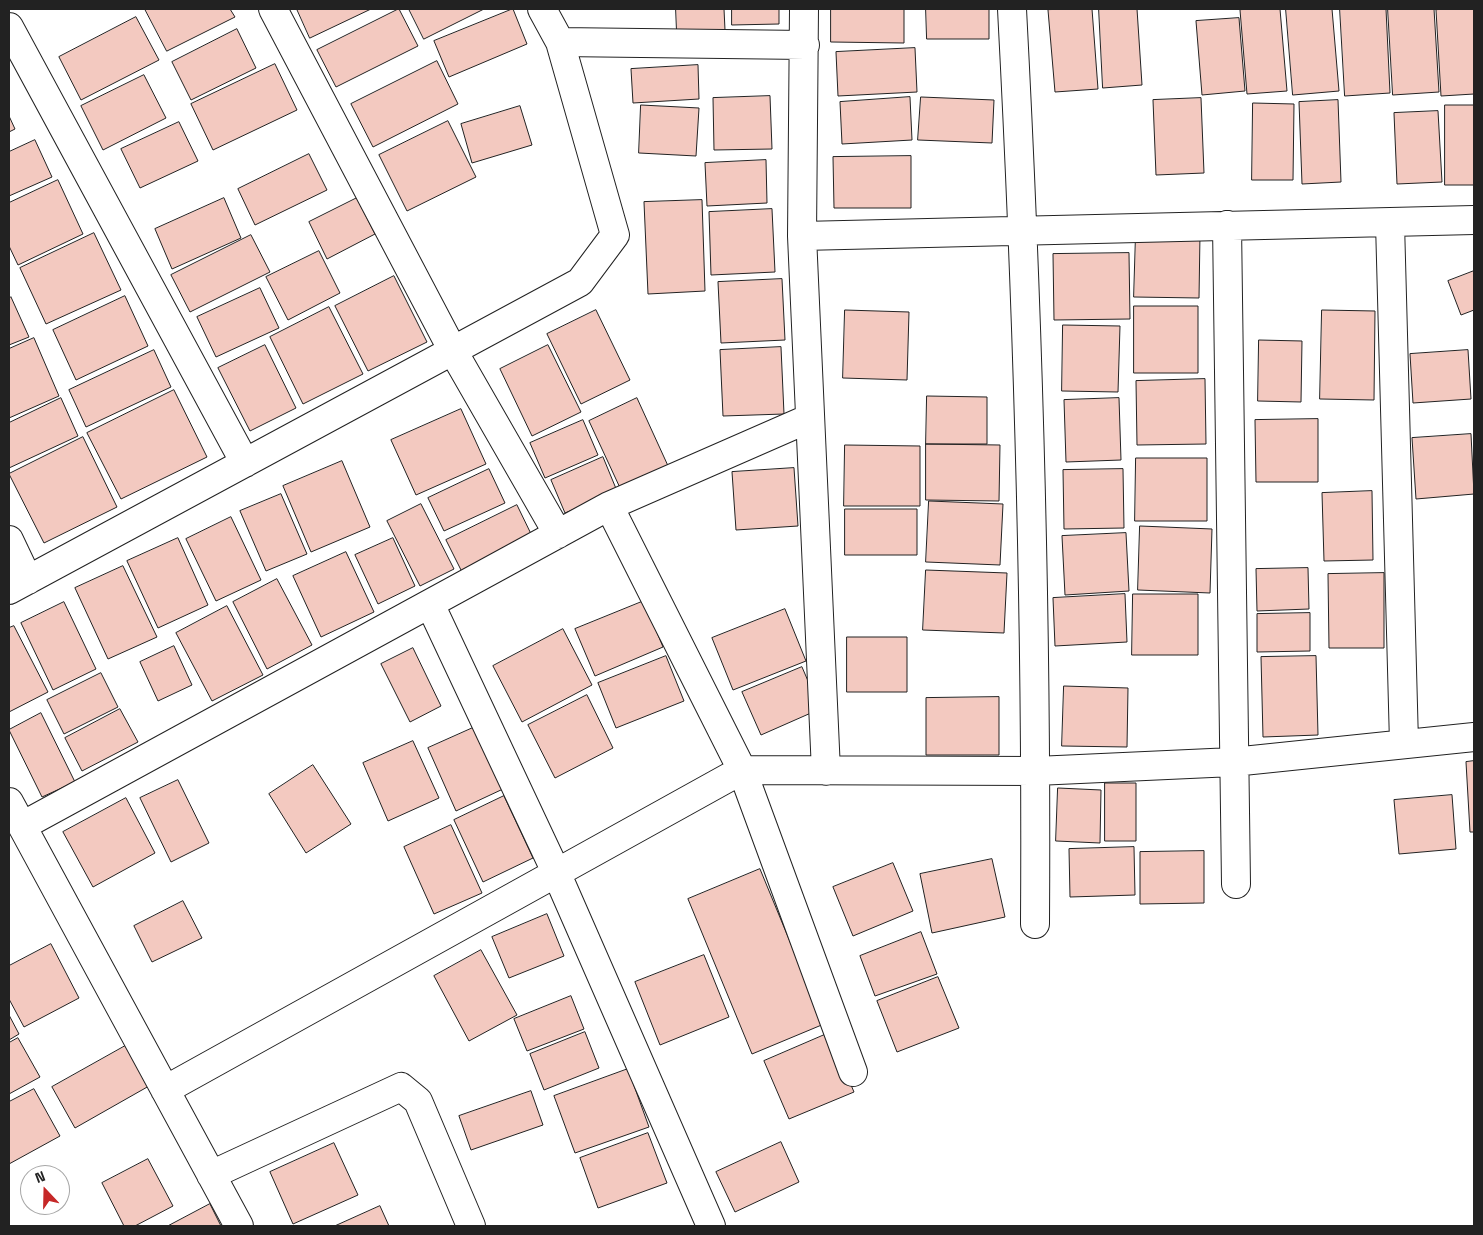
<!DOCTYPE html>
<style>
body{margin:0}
#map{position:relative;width:1483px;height:1235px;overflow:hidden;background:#fff;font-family:"Space Grotesk",sans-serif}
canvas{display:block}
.frame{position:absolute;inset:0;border:10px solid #222;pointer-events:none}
.north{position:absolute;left:20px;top:1165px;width:50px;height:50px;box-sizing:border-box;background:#fff;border:1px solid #a7a7a7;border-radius:50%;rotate:339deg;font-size:14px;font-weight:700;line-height:20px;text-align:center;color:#222}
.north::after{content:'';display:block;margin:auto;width:18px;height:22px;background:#c62828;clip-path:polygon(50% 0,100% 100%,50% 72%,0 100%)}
</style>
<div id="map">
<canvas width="1483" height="1235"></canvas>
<div class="frame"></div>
<div class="north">N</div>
</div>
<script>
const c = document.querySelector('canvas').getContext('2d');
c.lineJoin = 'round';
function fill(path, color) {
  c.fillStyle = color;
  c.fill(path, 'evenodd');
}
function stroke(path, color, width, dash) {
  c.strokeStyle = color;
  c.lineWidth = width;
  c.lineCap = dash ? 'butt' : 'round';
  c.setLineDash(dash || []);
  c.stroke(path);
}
const building = new Path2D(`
 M145 9H230L235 17 167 51Z
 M297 9H371L310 38Z
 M399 9 418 46 336 87 317 50Z
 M409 9H484L424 39Z
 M513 9 527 44 449 77 434 41Z
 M676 9H724L725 30 677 33Z
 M732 9H779V24L732 25Z
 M831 9H904V43L831 42Z
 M926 9H989V39H927Z
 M1092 9 1098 89 1055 92 1048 10Z
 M1099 9H1137L1142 85 1103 88Z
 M1280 9 1287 91 1247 94 1240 10Z
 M1286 9H1332L1339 91 1293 95Z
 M1340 9H1386L1390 93 1345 96Z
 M1388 9H1434L1439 92 1393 95Z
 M1474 9V94L1441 96 1436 10Z
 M136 17 159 60 81 100 59 57Z
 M1239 18 1245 91 1202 95 1196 21Z
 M237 29 256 68 191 100 172 62Z
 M915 48 917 92 838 96 836 52Z
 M437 61 458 104 373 147 351 104Z
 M275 64 297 110 213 150 191 104Z
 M698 65 699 99 633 103 631 69Z
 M144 75 166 118 103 150 81 106Z
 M770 96 772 149 714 150 713 98Z
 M910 97 912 140 842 144 840 102Z
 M921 97 994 100 992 143 918 140Z
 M1201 98 1204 173 1156 175 1153 100Z
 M1338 100 1341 182 1302 184 1299 102Z
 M1253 103 1294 104 1293 180H1252Z
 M641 105 699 108 696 156 639 153Z
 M1445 105H1474V185H1445Z
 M520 106 532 145 472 163 461 124Z
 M1438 111 1442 182 1397 184 1394 113Z
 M9 116 15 129 9 132Z
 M448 121 476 177 407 211 379 155Z
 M179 122 198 161 140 188 121 149Z
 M35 140 52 177 9 196V152Z
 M309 154 327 190 255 225 238 189Z
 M911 156V208H834L833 157Z
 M766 160 767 203 707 206 705 163Z
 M58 180 83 234 18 265 9 246V203Z
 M224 198 241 238 172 269 155 229Z
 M357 198 375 234 327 259 309 222Z
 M702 200 705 291 648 294 644 202Z
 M772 209 775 272 711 275 709 212Z
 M1136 232 1200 234 1199 298 1134 297Z
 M94 233 121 290 46 324 20 268Z
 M251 235 270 272 190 312 171 275Z
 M319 251 340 293 288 320 266 277Z
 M1129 253 1130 319 1054 320 1053 254Z
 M1474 271V310L1461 315 1448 281Z
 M394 276 427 342 368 371 335 306Z
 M782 279 785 340 721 343 718 282Z
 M260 288 279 328 216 357 197 317Z
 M125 296 148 346 76 380 53 330Z
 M11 297 29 337 9 345V299Z
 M1134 306H1198V373H1134Z
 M329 307 363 374 303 404 270 337Z
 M596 310 630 380 581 404 547 334Z
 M845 310 909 312 907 380 843 378Z
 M1322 310 1375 311 1374 400 1320 399Z
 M1063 325 1120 326 1118 392 1062 391Z
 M34 338 59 396 9 418V349Z
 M1259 340 1302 341 1301 402 1258 401Z
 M265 345 296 408 250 431 218 368Z
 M548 345 581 412 532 436 500 369Z
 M781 347 784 414 723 416 720 350Z
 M154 350 171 387 86 427 69 390Z
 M1468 350 1471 399 1413 403 1410 354Z
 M1205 379 1206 444 1137 445 1136 381Z
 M174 390 207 457 121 499 87 433Z
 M927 396 987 397V444H926Z
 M61 398 78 436 9 468V423Z
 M637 398 669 468 621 490 589 421Z
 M1119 398 1121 460 1066 462 1064 400Z
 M461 409 486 464 416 495 391 440Z
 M1318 419V482H1256L1255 420Z
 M583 420 598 455 545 478 530 443Z
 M1471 434 1474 494 1416 499 1412 438Z
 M83 437 117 507 44 543 9 474Z
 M926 444 1000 445 999 501 926 500Z
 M845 445 920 446V506H844Z
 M603 457 617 491 565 513 551 480Z
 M1136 458H1207V521H1135Z
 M342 461 370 527 311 552 283 486Z
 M794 468 798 526 736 530 732 472Z
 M489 469 505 503 444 531 428 498Z
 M1123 469 1124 528 1064 529 1063 470Z
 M1372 491 1373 560 1324 561 1322 493Z
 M281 494 307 554 266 571 240 511Z
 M929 501 1003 504 1000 565 926 562Z
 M421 504 454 569 420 586 387 521Z
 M517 505 533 538 462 572 446 540Z
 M845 509H917V555H845Z
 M231 517 261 580 216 601 186 539Z
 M1140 526 1212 529 1210 593 1138 590Z
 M1126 533 1129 591 1065 595 1062 536Z
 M178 538 208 605 158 628 127 561Z
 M393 538 415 586 378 604 355 555Z
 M346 552 374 612 321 637 293 576Z
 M123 566 157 637 108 659 75 588Z
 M1308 568 1309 609 1257 611 1256 569Z
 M926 570 1007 573 1004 633 923 630Z
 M1384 573V648H1329L1328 574Z
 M277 579 312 645 267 669 233 602Z
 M1125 594 1127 642 1055 646 1053 598Z
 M1133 594H1198V655H1132Z
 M644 601 663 647 595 676 575 629Z
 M64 602 96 669 53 690 21 623Z
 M227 606 263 675 212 701 176 633Z
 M785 609 806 661 733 690 712 638Z
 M1310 613V651L1257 652V614Z
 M14 626 48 692 9 712V628Z
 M563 629 592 685 522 722 493 666Z
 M847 637H907V692H847Z
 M174 646 192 685 158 701 140 662Z
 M413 648 441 706 410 722 381 664Z
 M666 656 684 701 616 728 598 683Z
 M1316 656 1318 735 1263 737 1261 657Z
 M802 667 820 709 761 735 742 692Z
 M101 673 118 707 64 734 47 700Z
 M1064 686 1128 688 1127 747 1062 746Z
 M587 695 613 748 555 778 528 725Z
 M999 697V755H926V698Z
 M120 709 138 742 82 771 65 738Z
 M41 713 75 782 42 797 9 730Z
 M475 727 503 789 456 811 428 748Z
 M413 741 439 798 388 821 363 763Z
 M1474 761V832H1470L1466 762Z
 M313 765 351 824 306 853 269 794Z
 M178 780 209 843 171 862 140 798Z
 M1105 783H1136V841H1105Z
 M1058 788 1101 790 1100 843 1056 841Z
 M1452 795 1456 849 1399 854 1394 800Z
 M504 796 533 858 483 882 454 820Z
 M126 798 155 853 93 887 63 832Z
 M451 825 482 893 434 914 404 847Z
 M1134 847 1135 895 1070 897 1069 849Z
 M1204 851V903L1140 904V852Z
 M992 859 1005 917 932 933 920 874Z
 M893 863 913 911 853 936 833 887Z
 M760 869 824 1024 752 1054 688 899Z
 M183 901 202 938 152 962 134 926Z
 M547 914 564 956 509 978 492 937Z
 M921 932 937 974 875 996 860 956Z
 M51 944 79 998 24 1027 9 999V966Z
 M481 950 517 1015 469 1041 434 976Z
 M704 955 729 1017 660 1045 635 982Z
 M938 977 959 1028 897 1052 877 1001Z
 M571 996 584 1029 527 1051 514 1019Z
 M9 1015 19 1034 9 1040Z
 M585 1032 599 1068 544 1090 530 1054Z
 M829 1033 854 1092 789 1119 764 1061Z
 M18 1038 40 1077 9 1094V1043Z
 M127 1045 149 1086 75 1128 52 1087Z
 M628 1069 649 1127 575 1153 554 1096Z
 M34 1089 60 1136 9 1164V1102Z
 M531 1091 543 1125 471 1150 459 1116Z
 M648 1133 667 1183 598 1208 580 1158Z
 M781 1142 799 1182 735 1212 716 1172Z
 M334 1143 358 1195 293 1224 270 1172Z
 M148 1159 173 1206 135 1226H124L102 1183Z
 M210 1204 221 1226H168Z
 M380 1206 389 1226H335Z`);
const minor = new Path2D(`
 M273 9 453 351 558 534
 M804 9 802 236 826 771
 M1012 9C1028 313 1037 619 1035 924
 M9 27 245 463
 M560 42 805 45
 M1390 223 1404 743
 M1227 225 1236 884
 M802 236 1474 220
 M609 506 742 770 853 1072
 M9 540 28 580
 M9 590 580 282 615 235 560 42 542 9
 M430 604 556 872 711 1226
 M9 802 239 1226
 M22 826 609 506 810 418
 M165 1090 742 770 1036 771 1233 762 1474 737
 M211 1175 401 1087 418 1101 471 1226`);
fill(building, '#f3c9c0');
stroke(building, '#222', 1);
stroke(minor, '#222', 30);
stroke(minor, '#fff', 28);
</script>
